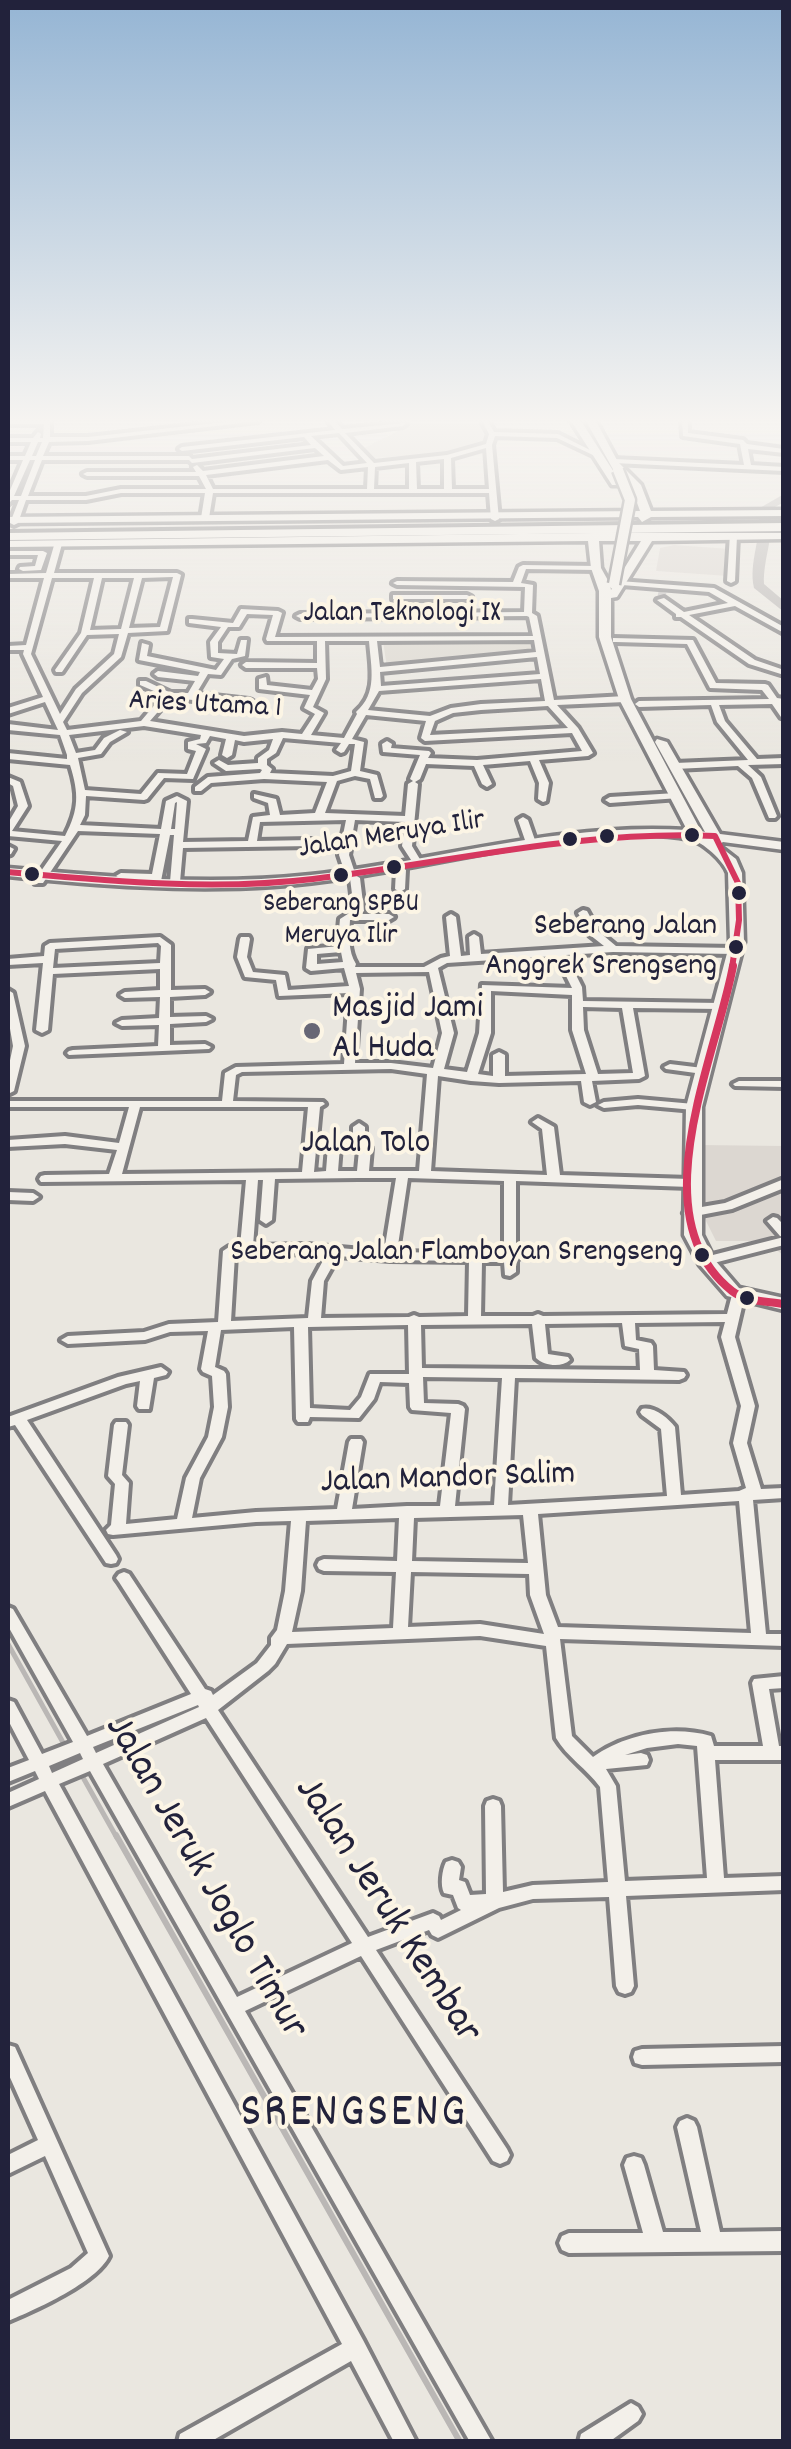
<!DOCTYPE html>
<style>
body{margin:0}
#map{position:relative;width:791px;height:2449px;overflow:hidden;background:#eae7e0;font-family:Dekko,sans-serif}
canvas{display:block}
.frame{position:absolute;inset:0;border:10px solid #22223b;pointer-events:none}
</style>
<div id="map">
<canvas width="791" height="2449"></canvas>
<div class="frame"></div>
</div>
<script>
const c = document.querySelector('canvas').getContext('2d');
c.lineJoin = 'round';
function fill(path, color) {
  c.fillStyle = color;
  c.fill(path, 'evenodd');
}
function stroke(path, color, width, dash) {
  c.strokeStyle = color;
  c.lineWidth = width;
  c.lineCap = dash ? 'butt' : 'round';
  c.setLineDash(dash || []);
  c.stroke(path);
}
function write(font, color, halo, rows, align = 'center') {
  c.font = font + ' Dekko,sans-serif';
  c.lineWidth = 8;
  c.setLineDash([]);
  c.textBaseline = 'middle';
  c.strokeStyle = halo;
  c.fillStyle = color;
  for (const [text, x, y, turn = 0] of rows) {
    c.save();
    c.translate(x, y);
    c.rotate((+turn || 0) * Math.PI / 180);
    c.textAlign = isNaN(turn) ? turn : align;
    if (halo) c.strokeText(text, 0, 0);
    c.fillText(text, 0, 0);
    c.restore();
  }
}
const built = new Path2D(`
 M674 545 731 549 728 576 656 571 660 548Z
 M700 1145 783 1146V1255L765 1241H716L702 1213Z`);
const green = new Path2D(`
 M414 423H483L491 434 486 444 455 453 373 458 364 448Z
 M542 639 545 654 387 668 383 641Z`);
const streamFar1 = new Path2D(`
 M8 1644 65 1746
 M80 1772 117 1838`);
const stream = new Path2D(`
 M116 1835 460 2442`);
const river = new Path2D(`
 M784 494V502L770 510C775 536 763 558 764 584L784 601V612L754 588C748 562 763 536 758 509Z`);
const minorTunnel = new Path2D(`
 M661 600 663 589`);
const minor = new Path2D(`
 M8 421H50V437H88L234 421H258L88 441 49 442 43 456H189L192 459 311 445 304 437 182 451 179 449 182 447 335 430 328 421H335L342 429 405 423 406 424 403 426 345 433 374 463 447 455 486 444 489 434 482 421H488L494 432 558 434 600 455 595 456 557 438 495 436 492 445 499 519 495 521 491 519 489 493H213L209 518 205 520 201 518 205 493H121L86 500H26L18 523 14 525 10 523 19 500H12L8 504V495L23 460H8V456H25L31 442H8V438H33L38 432 41 434 40 438H43L44 424H8ZM339 433 367 463 343 466 311 436ZM38 442H42L36 456H32ZM315 448 324 456 203 471 197 465 193 467 196 472H87L83 474 87 476H199L206 489H121L86 496H28L42 460H189L192 463ZM486 448 489 489H452L451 458ZM444 459V489H417L416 462ZM30 460H35L21 496H14ZM328 460 341 470 368 467 367 489H213L206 475ZM409 463V489H374L375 467Z
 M682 421H688V433L743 440 747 444 784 449V453L748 449 751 465 784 467V471L614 463 611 461 614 459 744 465 740 444 683 436Z
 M730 534 737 536 735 581 731 583 727 581Z
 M55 542 62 544 54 573H177L181 575 167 631 128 633 121 657 82 693 63 722 67 730 141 721 163 695 140 685V681H146L171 693H188L195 681 158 677 154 674 158 671 198 676 200 672 139 660 142 643 149 645 147 656 216 670 224 659 211 657 210 642 221 627 189 623V619H192L233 623 241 609 278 611 282 613 275 637 533 636 529 617 527 616 300 618 296 616 300 614 524 612 525 587 397 585 393 583 397 581 513 582 519 567 523 565 596 566 600 568 596 570 526 569 521 583 533 585 532 613 537 616 554 700 625 696 629 699 625 702 557 705 578 728 593 753 588 756 539 760 549 783 546 801 543 802 538 799 539 783 530 761 483 765 492 784 487 787 482 784 474 766 426 764 420 779 415 782 418 784 412 846 421 861 419 863H413L402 846 405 822 355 820 349 855 355 873 350 876 345 873 339 855 346 820 260 822 257 841 311 840 316 843 311 846 183 848 180 882 175 885 170 882 174 835H170L161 881 156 884 152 883 151 880 121 879 116 876 121 873 152 874 160 834 78 831 43 883H35L34 881 62 841 8 836V823L18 806 13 786 8 783V777L20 782 28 806 12 831 65 836C79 809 79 794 70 765L8 759V753L67 759V755L60 735 8 730V724L58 730 45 702 8 714V708L43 697 23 654 24 650H8V646L26 645 44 578H8V574L46 573ZM173 577 160 627 129 628 142 578ZM52 578H94L81 633 55 670 56 672H62L87 635 119 634 114 654 76 689 60 714 31 654ZM102 578H134L121 629 90 630ZM247 614 273 615 266 639 267 641H317V663L246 662 242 665 246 668H317L318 679 312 690 267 685 266 677 259 679V689L310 695 304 708 315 714 302 734 282 732 244 736 150 721 170 698 252 705V701L249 700 196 694 208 674 221 675 232 659 245 656 247 640H241L237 654 218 653V642L228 627H239ZM534 640 536 652 380 667 377 641ZM325 641H369C371 668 378 693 356 712L357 714 344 738 311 735 324 713 313 707 326 679ZM537 657 540 674 381 686 380 672ZM541 679 545 701 481 704 451 708 430 716 368 710 379 691ZM548 706 568 728 430 735 435 721 453 713 481 710ZM366 715 426 721 421 738 425 741 572 733 582 751 477 760 428 758 431 753 429 751 391 748 392 744 387 741 382 744 383 752 420 755 410 779 413 781 408 784 405 816 325 813 337 781 355 776 370 779 375 798H381L383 796 377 775 360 771 364 742 352 739ZM144 726 201 735 200 739 188 742V749L196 751 187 774 158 773 141 794 85 790 78 758 101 754 110 742 127 732 120 730 104 738 95 750 76 753 69 735ZM210 736 226 739 222 755 227 758 232 755 235 740 244 742 273 739 269 750 258 758V763L228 765 219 760 214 763 226 771 260 769 262 770 260 773 208 777 195 787V791H201L211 783 264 779 327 782 315 813 280 815 276 799 254 794V798L268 803 270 815 253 817 248 841 183 842 187 801 177 796 166 801 161 829 80 825 85 815 86 796 144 800 147 799 164 778 193 779 206 749 196 744 206 743ZM283 738 341 743 336 750 341 753 344 752 349 744H355L351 771 333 776 270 773 272 769 267 765V759L276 753ZM177 802 175 829H171L175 803Z
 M8 551H43L47 553 41 570 23 571 19 569 20 567 35 566 38 555H8Z
 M619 581 714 588 784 627V633L735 606 689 615 755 660 784 670V675L749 664 681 617H676V614L657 600 664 598 684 612 728 603 709 592 622 585 618 583Z
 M393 595H467L471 597 467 599H393Z
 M613 638 693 640 716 683 765 684 768 685 777 698 784 699V703L781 704 784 708V718L781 717 772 704 719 705 725 721 757 759 784 758V764L748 765 761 777 777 816 775 818H769L752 778 738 766 675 769 670 766 675 763 748 760 717 722 711 705 639 707 635 704 639 701 769 699 762 690 710 688 687 644 616 642H613Z
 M676 793 681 796 679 798 610 803 605 800 610 797Z
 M523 817 528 820 536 843 534 845H528L526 843 518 820Z
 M8 846 14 849 11 854 8 855Z
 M401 867 406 870 405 889 400 892 395 889 396 870Z
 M355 875 360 878 364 911 361 914H389L394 917 389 920H350C349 936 348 951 356 964L355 967H424L441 958 450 956 446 917 451 914 456 917 461 956 470 955 469 937 474 934 479 937 481 954 604 946 590 935 578 913 583 910 587 911 598 931 616 946 735 948 740 951 735 954 613 952 566 955 582 987 583 1001 720 1003 725 1006 720 1009 633 1008 645 1076 639 1079 592 1081 596 1102 590 1105 584 1102 581 1081 499 1083 471 1081 438 1076 431 1171 547 1175 542 1129 532 1122 538 1118 554 1127 560 1175 690 1179 696 1183 690 1187 516 1181V1255L518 1258 516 1261V1272L510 1276 505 1275 504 1262H482L481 1316H533L538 1314 543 1316 727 1314 733 1291 738 1290 745 1294 735 1337 755 1406 747 1443 761 1489 784 1488V1498L753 1500 766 1634H784V1646L560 1639 572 1736 593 1757C626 1734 672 1725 711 1736L714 1746H763L752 1683 754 1679 784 1676V1688L769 1689 779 1746H784V1760H715L724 1878 784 1876V1890L626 1896 634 1986 631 1992 625 1994 619 1992 616 1986 609 1897 533 1899 499 1908 438 1938 432 1935 429 1930 376 1950 507 2149 510 2155 507 2161 500 2164 493 2161 361 1956 245 2011 492 2442H470L90 1771 59 1784 363 2340 416 2442H394L351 2361 210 2442H178L180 2434 342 2344 45 1791 8 1807V1793L39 1779 35 1771 8 1782V1768L29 1760 8 1720V1700L14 1702 42 1754 73 1742 8 1626V1607L13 1609 87 1736 191 1694 119 1582 116 1578 119 1574 124 1572 129 1574 205 1689 211 1691 213 1695 257 1663 271 1645V1638L277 1630 285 1591 291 1521 256 1522 113 1535 108 1534 106 1530 111 1525 115 1484 108 1476 114 1425 116 1422H126L128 1425 122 1475 129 1483 126 1524 177 1519 186 1478 208 1437 214 1407 212 1376 203 1372 201 1369 208 1331 170 1332 145 1340 68 1344 61 1340 68 1336 144 1332 169 1324 218 1322 223 1251 229 1247H240L246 1180 41 1182 39 1179 41 1176 45 1175 109 1174 117 1150 65 1144 8 1147V1140L65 1136 119 1143 129 1107H8V1101H222L225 1073 236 1067 344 1064 349 993 279 996 276 980 245 977 237 957 240 939 241 937H249L250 939 247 957 253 972 285 975 288 990 349 986 344 968 311 971 306 968 308 949 339 946 338 940 340 919 354 910 350 878ZM341 952 343 962 317 964V954ZM556 956 572 988 482 985 479 1033 467 1072 444 1069 454 1033 438 968 447 963ZM429 972 442 1033 433 1068 391 1063H355L360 989 356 973ZM491 991 572 995V1030L586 1074 505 1076V1055L499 1052 493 1055V1076L478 1074 491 1033ZM583 1007 622 1008 633 1073 598 1074 584 1030ZM391 1069 427 1074 419 1171H369L371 1148 365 1144V1127L359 1123 353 1127V1146L359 1150 357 1171H338L340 1146 334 1142 328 1146 326 1171 314 1172 320 1107 325 1104 323 1102 233 1101 236 1075 242 1072ZM140 1107H308L302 1172 122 1174ZM358 1178H396L384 1252 307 1245 253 1246 258 1180H263L260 1220 266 1224 272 1220 275 1179ZM408 1178 504 1181V1254L397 1252ZM307 1253 326 1255 312 1281 308 1318 231 1321 235 1255ZM338 1256 390 1260 469 1261 468 1316 419 1317 414 1315 409 1317 321 1318 324 1281ZM725 1322 721 1337 741 1406 733 1443 746 1488 739 1491 681 1495 675 1427C668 1418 654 1406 642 1409L640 1412 642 1415 661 1429 667 1496 508 1505 515 1378 679 1380 684 1378 686 1375 684 1372 654 1370 653 1346 651 1343 636 1340 635 1323ZM622 1323 625 1346 639 1349 640 1370 422 1368 421 1325 532 1324 536 1358C544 1366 562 1368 570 1360L568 1357 548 1354 545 1324ZM408 1325 409 1374H370L361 1397 350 1410 310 1408 308 1327ZM294 1327 296 1419 298 1422H308L310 1417 359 1418 374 1399 380 1382 409 1383 410 1407 412 1410 451 1413 440 1506H407L352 1509 363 1442 361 1439H351L349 1442 337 1509 256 1512 192 1518 200 1478 222 1437 228 1407 226 1374 224 1371 215 1367 221 1330ZM423 1377 502 1378 494 1505 455 1506 465 1409 463 1406 458 1404 424 1403ZM739 1501 751 1633 558 1627 546 1595 538 1514ZM523 1515 528 1563 412 1561 414 1518ZM399 1518 397 1561 324 1559 319 1561 317 1565 319 1569 324 1571 396 1572 393 1628 292 1632 301 1591 306 1521ZM411 1572 529 1574 530 1595 544 1634 480 1624 408 1627ZM480 1636 546 1646 556 1738C567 1757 587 1769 600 1787L608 1882 533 1885 503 1892 501 1806 499 1801 493 1799 487 1801 485 1806 486 1894 470 1895 465 1882 459 1880 461 1867 458 1862 452 1860 446 1862C442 1870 440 1885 444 1893L453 1895 458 1908 461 1910 441 1920 439 1916 433 1913 368 1937 218 1710 268 1671 275 1664 287 1644ZM198 1705 199 1707 96 1753 93 1747ZM206 1718 352 1943 237 1997 103 1764ZM678 1744 697 1746 707 1878 625 1881 616 1786 606 1769 647 1765 649 1760 647 1755 641 1753 625 1755 647 1748ZM80 1753 83 1759 52 1773 49 1766Z
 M160 937 171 945V990L205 989 210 992 205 995 170 997V1017L206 1016 212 1019 206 1022 170 1024V1045L205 1044 211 1047 209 1049 69 1055 67 1053 69 1051 73 1050 158 1046 159 1025 122 1026 116 1023 122 1020 159 1018 160 997 125 998 120 995 125 992 160 990V969L53 974 48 1030 42 1033 36 1030 43 963 8 965V959L44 956 45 946 50 943ZM158 943 161 946 160 963 53 968 55 949Z
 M8 990 13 993 25 1046 14 1091 8 1094V1070L13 1046 8 1017Z
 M670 1064 703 1068 709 1071 703 1074 666 1069 664 1067Z
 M739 1081H784V1087L735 1086 733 1084Z
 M638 1099 694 1104 700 1107 694 1110 638 1105 604 1108 598 1105 604 1102Z
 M784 1179V1188L732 1209 690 1217 684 1213 690 1209 725 1203Z
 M8 1192 33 1193 39 1197 33 1201 8 1200Z
 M773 1217 777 1218 784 1225V1237L780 1236 767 1221Z
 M784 1237V1245L706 1265 700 1261 701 1258Z
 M161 1367 168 1372 166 1375 154 1378 149 1409H139L137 1406 140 1381 126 1384 27 1420 116 1555 118 1559 116 1563 111 1564 106 1563 15 1425 8 1427V1417L118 1377Z
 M8 2045 15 2047 109 2256C97 2282 35 2310 8 2321V2300L71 2268 88 2253 45 2156 8 2174V2155L38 2140 8 2073Z
 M784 2046V2062L642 2065 635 2063 633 2057 635 2051 642 2049Z
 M687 2118 694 2121 697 2127 720 2232 784 2231V2251L569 2253 562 2250 559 2243 562 2236 569 2233H643L624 2165 627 2158 634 2156 641 2158 644 2165 663 2232H701L677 2127 680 2121Z
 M631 2403 638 2407 642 2414 638 2421 609 2442H579L581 2434Z`);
const major = new Path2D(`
 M571 421H581L621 483 620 485H612Z
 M586 421H596L618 462 641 485 651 511 784 510V516L651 517 642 522 638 517 8 523V517L640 511 631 486 614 471Z
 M593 533H784V539L652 541 617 597 611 598V637L631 699 701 831 705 832 655 742 657 739 667 742 720 834 784 842V850L723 842 718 845 736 859 742 873 744 942 702 1107V1235L714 1259 739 1288 784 1298V1310L727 1296 700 1265 684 1235 686 1107 730 942 728 873C723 860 703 842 690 839 651 831 606 836 568 840 469 852 373 879 274 886 185 892 96 885 8 876V868C109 877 210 886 311 875 438 861 558 822 687 830L619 699 599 637V591L591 568 588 541 8 547V541ZM599 541H641L611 590 610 584 601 568Z`);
const highway = new Path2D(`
 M784 523V531L8 540V533Z`);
const majorBridge = new Path2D(`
 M614 584 630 500 618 470`);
const bus1Far1 = new Path2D(`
 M8 872C109 881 212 891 313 879 448 863 578 830 715 836L738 883 739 920 732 968`);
const bus1 = new Path2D(`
 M733 966C716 1058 639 1218 732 1291 746 1302 768 1301 784 1304`);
const markers = [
 [692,835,9,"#22223b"],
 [607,836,9,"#22223b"],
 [570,839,9,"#22223b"],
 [394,867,9,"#22223b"],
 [32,874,9,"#22223b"],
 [341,875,9,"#22223b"],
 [739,893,9,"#22223b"],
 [736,947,9,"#22223b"],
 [312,1031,10,"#686775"],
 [702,1255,9,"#22223b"],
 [747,1298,9,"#22223b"]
];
const farBusnames = [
 ["Seberang SPBU",341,906],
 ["Meruya Ilir",341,938]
];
const farStreetnames = [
 ["Jalan Teknologi IX",402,616],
 ["Aries Utama 1",205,707,3],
 ["Jalan Meruya Ilir",392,837,-9]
];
const busNames = [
 ["Seberang Jalan",717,929],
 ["Anggrek Srengseng",717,969],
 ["Seberang Jalan Flamboyan Srengseng",683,1255]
];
const poiNames = [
 ["Masjid Jami",332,1011],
 ["Al Huda",332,1051]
];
const streetNames = [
 ["Jalan Tolo",366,1146],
 ["Jalan Mandor Salim",448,1481,-2]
];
const nearStreetnames = [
 ["Jalan Jeruk Joglo Timur",203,1879,60],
 ["Jalan Jeruk Kembar",385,1912,57]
];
const nearQuarternames = [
 ["SRENGSENG",354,2117]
];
fill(built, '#dcd7d1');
fill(green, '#dcd8d0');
stroke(streamFar1, '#bab7b5', 5);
stroke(stream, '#bab7b5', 6);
fill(river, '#bab7b5');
stroke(minorTunnel, '#c2c0bf', 8, [8, 4]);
stroke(minor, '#807f81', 8);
stroke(major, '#807f81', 7);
stroke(highway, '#807f81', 8);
fill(minor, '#f3f0ea');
fill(major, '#f3f0ea');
fill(highway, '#f3f0ea');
stroke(majorBridge, '#807f81', 15, []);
stroke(majorBridge, '#f3f0ea', 10);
stroke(bus1Far1, '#d6375f', 6);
stroke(bus1, '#d6375f', 8);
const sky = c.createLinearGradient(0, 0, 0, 764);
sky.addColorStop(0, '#95b5d4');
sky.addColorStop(0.55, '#f6f4f1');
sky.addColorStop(1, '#f6f4f100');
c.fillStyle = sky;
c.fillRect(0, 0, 791, 764);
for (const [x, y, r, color] of markers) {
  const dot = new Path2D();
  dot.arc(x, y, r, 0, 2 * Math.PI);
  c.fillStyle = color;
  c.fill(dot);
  stroke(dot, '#fcf5e5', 4);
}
write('28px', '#22223b', '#fcf5e5', farBusnames);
write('30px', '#22223b', '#fcf5e5', farStreetnames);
write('32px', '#22223b', '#fcf5e5', busNames, 'right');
write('35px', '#22223b', '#fcf5e5', poiNames, 'left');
write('35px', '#22223b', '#fcf5e5', streetNames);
write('42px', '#22223b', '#fcf5e5', nearStreetnames);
c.letterSpacing = '2.5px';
write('48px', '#22223b', '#fcf5e5', nearQuarternames);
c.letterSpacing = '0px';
</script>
